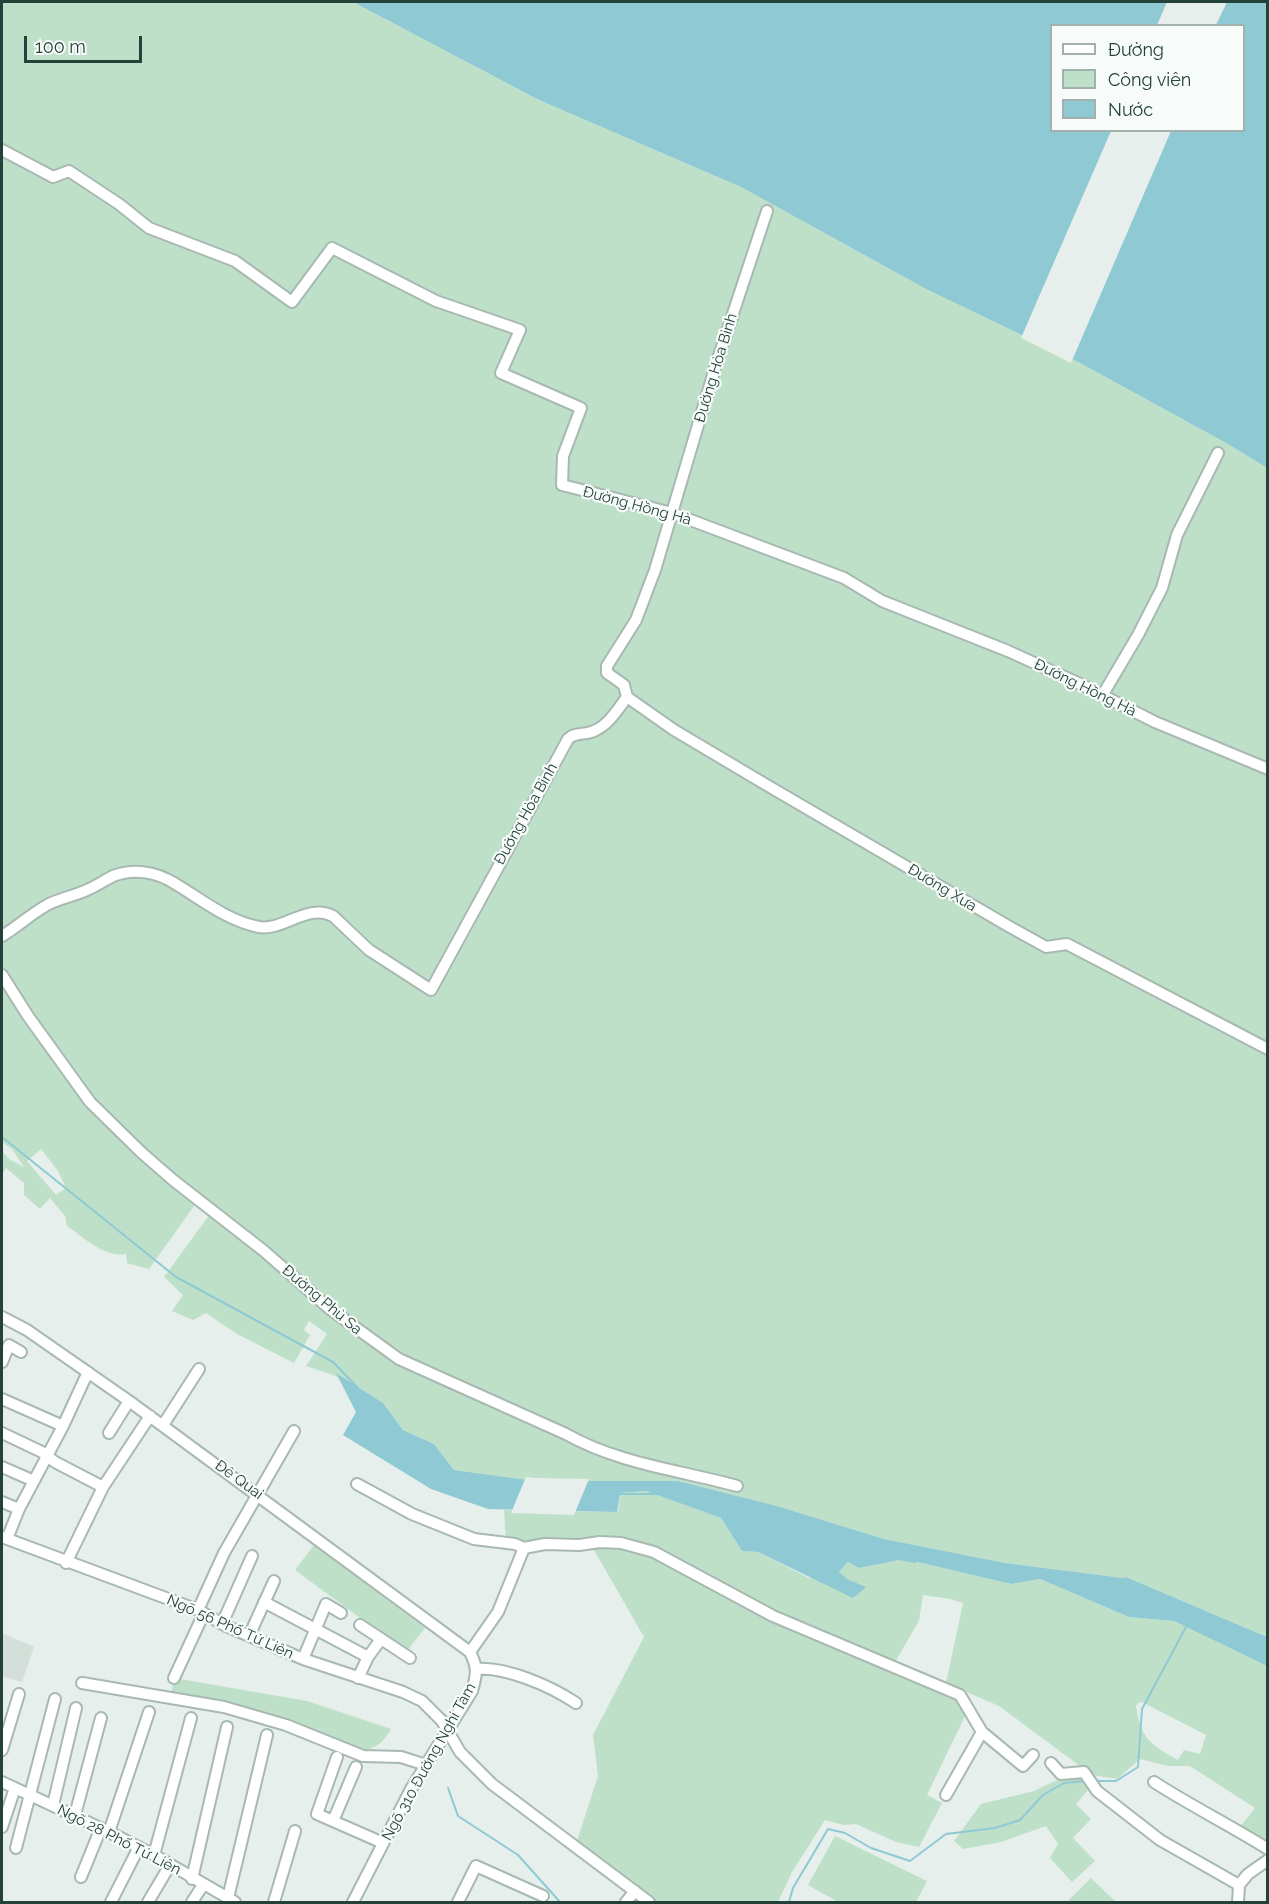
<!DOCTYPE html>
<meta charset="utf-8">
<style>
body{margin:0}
#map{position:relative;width:1269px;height:1904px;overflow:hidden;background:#e6efeb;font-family:Raleway,sans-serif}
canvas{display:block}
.frame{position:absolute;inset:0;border:3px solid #24423a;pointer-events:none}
.legend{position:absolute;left:1050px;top:24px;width:195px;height:108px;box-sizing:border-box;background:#f7fbf9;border:2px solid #a3b1ad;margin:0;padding:8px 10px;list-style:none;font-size:18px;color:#24423a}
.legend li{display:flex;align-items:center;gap:12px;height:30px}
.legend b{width:30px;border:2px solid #a3b1ad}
.scale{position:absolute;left:24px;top:36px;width:118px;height:27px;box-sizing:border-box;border:3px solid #24423a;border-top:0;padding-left:8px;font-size:18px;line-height:21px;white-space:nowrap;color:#24423a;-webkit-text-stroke:4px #f7fbf9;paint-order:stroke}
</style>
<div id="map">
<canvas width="1269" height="1904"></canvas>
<div class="frame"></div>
<ul class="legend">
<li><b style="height:8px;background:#fff"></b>Đường</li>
<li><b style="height:16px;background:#bfe0c8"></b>Công viên</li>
<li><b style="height:16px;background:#8ec9d4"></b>Nước</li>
</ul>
<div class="scale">100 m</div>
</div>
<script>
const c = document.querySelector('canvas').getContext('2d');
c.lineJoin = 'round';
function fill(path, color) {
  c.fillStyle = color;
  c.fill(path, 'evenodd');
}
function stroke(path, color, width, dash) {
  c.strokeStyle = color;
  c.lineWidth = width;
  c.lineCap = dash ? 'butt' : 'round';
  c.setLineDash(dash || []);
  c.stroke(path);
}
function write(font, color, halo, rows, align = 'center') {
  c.font = font + ' Raleway,sans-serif';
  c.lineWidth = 4.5;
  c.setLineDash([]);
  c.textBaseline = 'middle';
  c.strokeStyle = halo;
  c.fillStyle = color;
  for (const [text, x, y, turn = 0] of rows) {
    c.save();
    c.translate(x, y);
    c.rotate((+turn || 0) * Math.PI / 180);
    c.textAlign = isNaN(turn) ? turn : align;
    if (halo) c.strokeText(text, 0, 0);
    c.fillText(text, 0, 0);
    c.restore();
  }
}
const built = new Path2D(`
 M2 1633 34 1647 22 1682 2 1676Z`);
const green = new Path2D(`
 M2 2H353L539 100 741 187 926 289 1080 363 1228 444 1267 468V1637L1126 1577 1123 1578 1005 1563 884 1539 777 1506 678 1481H535L454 1470 434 1444 403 1430 383 1403 355 1385 333 1375 306 1366 327 1334 309 1321 304 1330 310 1335 294 1363 237 1334 206 1313 193 1320 172 1311 183 1295 164 1277 210 1214 197 1202 149 1269 127 1263 126 1254C105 1258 83 1237 67 1226L65 1216 50 1198 40 1209 24 1195V1183L6 1168 2 1174V1151L9 1159 24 1167 12 1149 2 1142ZM41 1149 58 1171 66 1188 56 1195 27 1161Z
 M646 1491 721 1518 742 1551 758 1552 809 1578 849 1580 839 1572 848 1562 859 1568 905 1559 1011 1584 1040 1579 1129 1617 1174 1621 1267 1666V1846L1240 1827 1255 1808 1190 1766H1168L1140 1759 1117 1779 1092 1775 999 1706 946 1683 963 1603 950 1599 923 1595 919 1621 895 1662 953 1696 965 1716 927 1795 942 1803 919 1847 896 1842 856 1824 844 1825 825 1820 792 1872 778 1902H648L575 1847 598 1776 593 1735 644 1637 590 1543 506 1542 504 1510 618 1512 620 1493ZM1142 1702 1206 1735 1200 1754 1184 1750 1178 1760C1150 1744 1141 1739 1136 1706L1138 1703Z
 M314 1545 425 1628 406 1652 295 1570Z
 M174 1678 307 1701 391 1729C381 1746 376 1747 357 1753L342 1746 171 1695Z
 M1081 1776 1088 1790 1076 1804 1091 1819 1073 1838 1095 1861 1072 1882 1050 1858 1058 1844 1046 1826 1001 1842 963 1849 954 1841 981 1804 1034 1791 1057 1780Z
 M835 1836 927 1881 916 1902H838L808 1885Z
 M1091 1878 1116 1902H1067Z`);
const water = new Path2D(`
 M353 2H1267V468L1228 444 1080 363 926 289 741 187 539 100ZM1052 26H1244V130H1052Z
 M336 1373 383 1403 403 1430 434 1444 454 1470 535 1481H678L777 1506 884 1539 1005 1563 1123 1578 1126 1577 1267 1637V1666L1174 1621 1129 1617 1040 1579 1011 1584 905 1559 859 1568 848 1562 839 1572 849 1580 866 1587 853 1598 758 1552 742 1551 721 1518 646 1491 620 1493 617 1512 488 1509 431 1489 343 1435 356 1412Z`);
const pier = new Path2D(`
 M1167 2H1227L1216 25H1157Z
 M1111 131H1171L1071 363 1021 338Z
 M526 1477 535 1478 589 1479 574 1515 511 1513Z`);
const stream = new Path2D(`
 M2 1137 176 1277 333 1362 358 1388
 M619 1494H658
 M899 1559 915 1562
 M1094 1781H1116L1138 1767 1142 1709 1186 1627
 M448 1788 458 1816 518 1855 560 1902
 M789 1902 793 1888 828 1829 845 1833 871 1848 910 1861 946 1834 995 1828 1020 1820 1043 1795 1064 1783 1085 1781`);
const minor = new Path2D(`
 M2 150 53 177 69 171 119 204 149 228 235 261 292 302 332 248 436 301 520 330 501 373 581 408 563 456 562 485 672 513 844 578 882 601 1008 651 1078 683 1155 722 1268 769
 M1102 696 1138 635 1162 588 1177 535 1218 453
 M627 697 674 730 770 787 1010 927 1046 947 1067 944 1268 1049
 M2 936C17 927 31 914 47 905 60 898 75 896 89 889 98 885 105 880 113 876 134 868 156 872 174 883 201 899 227 921 259 927 284 931 307 903 333 916L369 950 431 990 568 739C576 731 586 736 596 730 609 724 618 709 627 697L624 685 607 673V666L636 620 655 570 715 368 767 211
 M2 975 28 1016 90 1102 142 1153 173 1180 264 1251 330 1309 399 1359 566 1434C619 1464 680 1470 737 1486
 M2 1317 27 1330 129 1401 470 1652C478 1668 477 1674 472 1691L411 1789 353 1902
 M2 1362 9 1345 21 1352
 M2 1399 63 1426
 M163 1425 199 1369
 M2 1433 42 1452 55 1462 103 1487
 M109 1433 129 1401
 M2 1467 34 1481
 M357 1484 412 1514 474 1539 515 1544 524 1548 545 1544 579 1545 600 1542 621 1543 654 1552 773 1616 960 1695 982 1732 1023 1766 1033 1755
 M2 1502 19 1509
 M2 1537 198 1610 226 1626 303 1659 403 1692 422 1701 442 1721 460 1752 492 1784 649 1902
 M7 1539 19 1509 63 1426 88 1372
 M66 1563 103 1487 150 1416
 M264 1602 368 1657
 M198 1610 224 1553 294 1431
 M222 1624 252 1556
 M360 1625 410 1658
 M249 1636 274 1581
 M470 1652 498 1612 524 1548
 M303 1659 326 1604 341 1613
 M476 1669C506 1666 552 1687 576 1703
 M174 1678 204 1613
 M358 1678 368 1657 381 1639
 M82 1683 224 1707 286 1725 363 1756 401 1757 426 1765
 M2 1750 19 1694
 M337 1757 317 1814 383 1843
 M1051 1763 1061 1774 1084 1772 1097 1791 1160 1840 1239 1885
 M2 1782 109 1832 154 1855 235 1902
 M1154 1782C1191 1806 1230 1825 1268 1849
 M946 1795 982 1732
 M53 1805 76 1708
 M75 1815 101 1718
 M333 1821 356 1767
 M2 1827 15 1788
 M109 1832 149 1712
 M16 1848 55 1699
 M154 1855 191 1718
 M81 1877 101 1828
 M192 1879 227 1727
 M1239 1885 1248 1874 1268 1860
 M228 1898 267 1735
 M111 1902 139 1847
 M148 1902 170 1865
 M192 1902 203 1885
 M274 1902 295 1831
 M458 1902 476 1866 543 1896
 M626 1902 635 1891
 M1238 1902 1239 1885`);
const streetNames = [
 ["Đường Hòa Bình",716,368,-73],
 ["Đường Hồng Hà",637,506,15],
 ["Đường Hồng Hà",1085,688,26],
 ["Đường Hòa Bình",526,814,-61],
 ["Đường Xưa",942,888,31],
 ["Đường Phù Sa",322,1300,40],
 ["Đê Quai",239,1480,36],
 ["Ngõ 56 Phố Tứ Liên",230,1627,24],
 ["Ngõ 310 Đường Nghi Tàm",429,1762,-61],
 ["Ngõ 28 Phố Tứ Liên",119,1840,27]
];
fill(built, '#d4dfda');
fill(green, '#bfe0c8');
fill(water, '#8ec9d4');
fill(pier, '#e6efeb');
stroke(stream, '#8ec9d4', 2);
stroke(minor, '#a8b8b2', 14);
stroke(minor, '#fff', 10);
write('15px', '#24423a', '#f7fbf9', streetNames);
</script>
